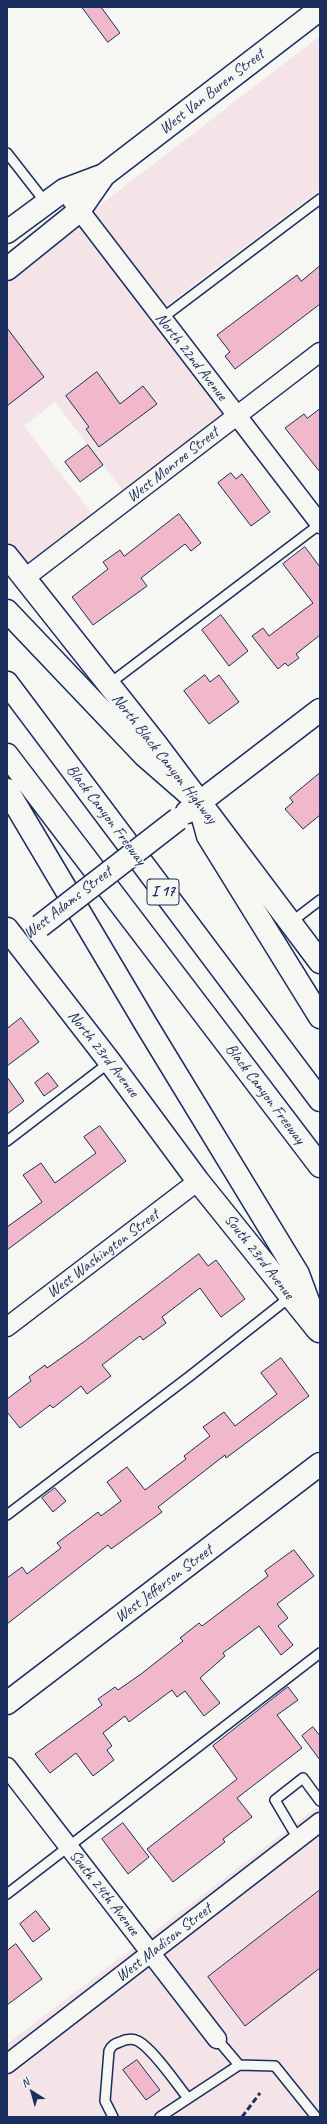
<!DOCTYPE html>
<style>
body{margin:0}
#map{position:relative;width:327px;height:2124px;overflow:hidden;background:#f6f6f2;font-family:Caveat,sans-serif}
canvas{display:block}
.frame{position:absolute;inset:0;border:8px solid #1b2f5e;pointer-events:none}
.north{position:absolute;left:12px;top:2072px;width:40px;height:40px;-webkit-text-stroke:3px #f6f6f2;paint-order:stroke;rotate:323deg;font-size:11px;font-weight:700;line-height:16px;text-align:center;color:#1b2f5e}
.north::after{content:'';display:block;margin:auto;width:14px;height:18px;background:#1b2f5e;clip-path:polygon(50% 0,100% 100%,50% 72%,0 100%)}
</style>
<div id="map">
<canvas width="327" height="2124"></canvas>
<div class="frame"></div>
<div class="north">N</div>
</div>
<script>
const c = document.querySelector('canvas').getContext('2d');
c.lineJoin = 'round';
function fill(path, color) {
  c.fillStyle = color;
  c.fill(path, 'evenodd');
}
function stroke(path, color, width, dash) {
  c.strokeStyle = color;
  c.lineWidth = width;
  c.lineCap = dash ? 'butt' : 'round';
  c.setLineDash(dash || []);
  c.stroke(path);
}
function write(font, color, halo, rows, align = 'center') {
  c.font = font + ' Caveat,sans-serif';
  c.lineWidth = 3;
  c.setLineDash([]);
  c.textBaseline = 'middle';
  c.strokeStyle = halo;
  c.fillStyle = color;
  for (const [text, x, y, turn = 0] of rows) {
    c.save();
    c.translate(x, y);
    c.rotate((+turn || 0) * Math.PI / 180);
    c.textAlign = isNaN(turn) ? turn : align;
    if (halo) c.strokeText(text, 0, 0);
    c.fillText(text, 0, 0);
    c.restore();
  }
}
const built = new Path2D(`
 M320 36V190L164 307 238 403 123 491 55 402 24 426 92 514 26 565 7 540V283L64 237 103 203Z
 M320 1805V2117H7V2044Z`);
const building = new Path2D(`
 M82 7H101L120 33 108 42Z
 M320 266V304L235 369 225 356 230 352 217 335 297 275 301 281Z
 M7 328 44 377 7 406Z
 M97 372 120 404 143 386 157 404 99 447 86 429 89 427 66 396Z
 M320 409V472L285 428 304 414 307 418Z
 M88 445 103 465 80 482 65 462Z
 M231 473 236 479 242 474 270 512 251 526 218 483Z
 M179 514 201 543 191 551 185 544 141 578 147 586 93 625 72 597 108 569 103 562 120 550 124 556Z
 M305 547 320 567V635L296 654 299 658 288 666 285 663 278 669 252 636 263 628 269 636 313 603 283 564Z
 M221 615 248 651 229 666 202 630Z
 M205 675 210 682 219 675 239 702 209 724 184 691Z
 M320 773V815L303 829 285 809 293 802 290 798Z
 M21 1018 39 1042 7 1066V1029Z
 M48 1073 58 1086 44 1096 35 1083Z
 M7 1077 24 1101 7 1114Z
 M100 1126 126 1161 7 1250V1227L42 1202 23 1175 41 1163 55 1183 96 1153 84 1137Z
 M199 1254 208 1266 216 1260 245 1299 221 1317 200 1288 162 1317 166 1323 143 1340 140 1336 102 1365 111 1376 87 1394 81 1386 53 1408 50 1405 20 1428 7 1412V1399L31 1381 29 1377 45 1365 47 1368 85 1341Z
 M281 1358 309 1396 226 1458 225 1455 158 1507 162 1512 111 1549 108 1545 7 1624V1578L22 1567 27 1574 61 1548 57 1543 98 1512 101 1516 121 1501 107 1482 127 1467 145 1490 186 1459 184 1456 210 1436 203 1427 224 1412 235 1426 277 1394 261 1373Z
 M55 1488 66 1501 53 1512 42 1498Z
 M294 1550 314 1576 277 1604 288 1618 278 1626 293 1645 281 1655 259 1626 223 1653 225 1656 200 1678 220 1703 204 1716 185 1691 177 1697 172 1690 129 1722 125 1716 103 1733 112 1746 107 1750 114 1760 93 1776 76 1753 50 1773 35 1754 102 1705 98 1699 115 1687 118 1690 141 1674 183 1641 180 1638 199 1623 202 1626 268 1576 265 1571Z
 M288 1687 298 1700 277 1715 302 1748 237 1798 252 1817 223 1839 225 1842 173 1882 147 1849 237 1779 213 1746Z
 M313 1727 320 1736V1760L302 1736Z
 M123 1823 149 1857 128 1874 102 1839Z
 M320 1890V1968L245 2026 208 1977Z
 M36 1911 50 1929 33 1942 20 1924Z
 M16 1944 42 1979 7 2005V1951Z
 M137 2060 160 2090 146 2100 123 2070Z`);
const lane = new Path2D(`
 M7 153 46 203
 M161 319 320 199
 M109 684 320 524
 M290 923 320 900
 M7 1141 110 1062
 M7 1515 190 1376 290 1297
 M298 1839 275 1800 303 1778 320 1801
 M7 1894 320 1653
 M217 2039 239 2065 275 2066 316 2117
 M113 2117 105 2101 109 2051C112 2045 114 2044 120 2042 126 2039 132 2038 138 2041 153 2049 176 2083 187 2097
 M160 2117 239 2065`);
const street = new Path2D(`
 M64 190 320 524
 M25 578 320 352
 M7 1327 198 1181
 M7 1767 217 2039
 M7 2064 320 1822`);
const secondary = new Path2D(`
 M7 556 156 744 320 962
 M187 812 320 710
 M7 929 110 1062 198 1181 317 1329
 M7 1703 320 1464`);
const primary = new Path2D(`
 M7 232 64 190 104 175
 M7 269 79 211 104 175 320 9`);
const highway = new Path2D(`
 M7 611 144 755 199 803 208 836 320 1017
 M7 683 320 1100
 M7 755 320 1166
 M7 790 147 1026 298 1274 319 1331`);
const rail = new Path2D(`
 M242 2117 260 2093`);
const secondaryBridge = new Path2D(`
 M40 926 178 819`);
const shields = [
 [163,892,32]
];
const shieldNames = [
 ["I 17",163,892]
];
const streetNames = [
 ["West Van Buren Street",212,92,-38],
 ["North 22nd Avenue",191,357,52],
 ["West Monroe Street",173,465,-38],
 ["North Black Canyon Highway",164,759,52],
 ["Black Canyon Freeway",106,815,53],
 ["West Adams Street",68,903,-38],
 ["North 23rd Avenue",103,1054,52],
 ["Black Canyon Freeway",265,1094,53],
 ["West Washington Street",103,1254,-37],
 ["South 23rd Avenue",259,1257,52],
 ["West Jefferson Street",164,1584,-37],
 ["South 24th Avenue",104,1893,52],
 ["West Madison Street",164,1943,-38]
];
fill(built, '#f4e3e7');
fill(building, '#f1b8cc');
stroke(building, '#1b2f5e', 1);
stroke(lane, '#1b2f5e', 12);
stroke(street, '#1b2f5e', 21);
stroke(secondary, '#1b2f5e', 25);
stroke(primary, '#1b2f5e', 25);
stroke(highway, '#1b2f5e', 25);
stroke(lane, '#f6f6f2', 9);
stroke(street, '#f6f6f2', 18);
stroke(secondary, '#f6f6f2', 22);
stroke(primary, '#f6f6f2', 22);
stroke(highway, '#f6f6f2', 22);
stroke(rail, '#1b2f5e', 3, [6, 3]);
stroke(secondaryBridge, '#1b2f5e', 25, []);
stroke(secondaryBridge, '#f6f6f2', 22);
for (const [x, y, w] of shields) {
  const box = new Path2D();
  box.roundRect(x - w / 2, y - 13, w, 26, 3);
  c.fillStyle = '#f6f6f2';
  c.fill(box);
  stroke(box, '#1b2f5e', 1);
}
write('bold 15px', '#1b2f5e', null, shieldNames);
write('16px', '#1b2f5e', '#f6f6f2', streetNames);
</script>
